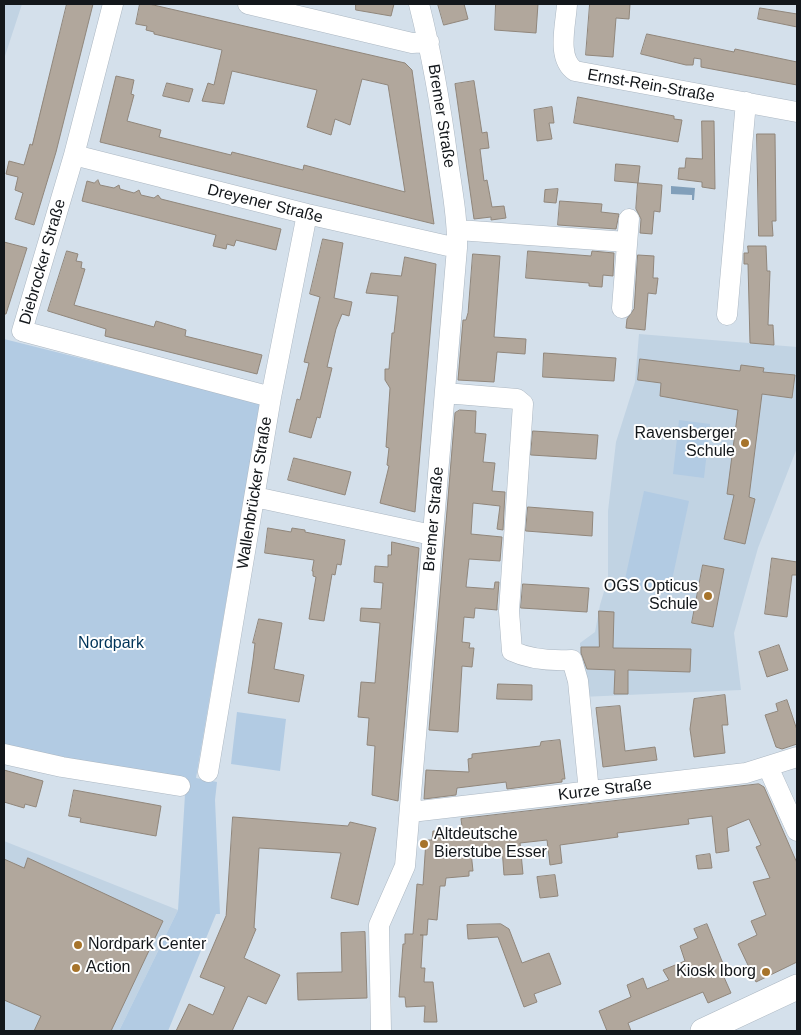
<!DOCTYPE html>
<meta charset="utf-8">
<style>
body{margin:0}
#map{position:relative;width:801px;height:1035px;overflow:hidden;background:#d4e0eb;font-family:Helvetica,sans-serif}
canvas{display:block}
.frame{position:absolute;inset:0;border:5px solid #13171b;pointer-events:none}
</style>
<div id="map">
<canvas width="801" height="1035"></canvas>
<div class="frame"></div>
</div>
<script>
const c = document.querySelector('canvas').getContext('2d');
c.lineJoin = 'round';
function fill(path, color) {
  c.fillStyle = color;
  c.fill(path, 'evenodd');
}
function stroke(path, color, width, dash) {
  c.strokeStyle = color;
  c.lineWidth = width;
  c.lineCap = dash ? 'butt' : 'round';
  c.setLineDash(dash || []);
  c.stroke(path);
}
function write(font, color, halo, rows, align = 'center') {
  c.font = font + ' Helvetica,sans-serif';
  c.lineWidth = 4;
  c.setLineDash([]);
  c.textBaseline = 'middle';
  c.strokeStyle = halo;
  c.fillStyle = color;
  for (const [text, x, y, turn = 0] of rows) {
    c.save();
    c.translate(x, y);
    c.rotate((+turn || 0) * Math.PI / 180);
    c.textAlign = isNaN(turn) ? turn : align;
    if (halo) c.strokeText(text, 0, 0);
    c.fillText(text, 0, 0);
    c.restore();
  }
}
const built = new Path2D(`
 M4 4H22L4 59Z
 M639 334 797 347V448L758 548 734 633 741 690 581 697 580 643 595 632 600 605 608 578V511L616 442 635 382Z
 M4 841 178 910 119 1031H4Z`);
const green = new Path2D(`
 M4 339 260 403 196 778 217 782 215 800 220 914H216L168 1031H119L178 910 186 778 27 751 4 744Z
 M679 420 710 424 704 478 673 474Z
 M644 491 689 501 669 594 624 584Z
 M237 712 286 719 280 771 231 764Z`);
const water = new Path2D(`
 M671 186 695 188 694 200H692V195L671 194Z`);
const building = new Path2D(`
 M67 4H93L56 152 34 225 15 219 23 193 15 190 18 177 6 174 9 161 24 165 30 144 32 145Z
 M140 4H149L405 63 412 70 434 224 100 142 116 76 134 80 131 94 134 95 127 121 161 130 159 137 231 155 232 152 303 170 304 165 405 192 388 85 362 79 350 125 335 119 331 135 307 127 317 90 232 71 224 104 202 101 208 83 214 85 222 50 154 34V32L146 30 147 26 136 24Z
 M356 4H394L391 16 356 10Z
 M438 4H464L468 19 444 25Z
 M496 4H538L536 33 495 30Z
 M590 4H630L629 19 616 18 613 57 586 55Z
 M760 8 797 14V27L758 19Z
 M647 34 734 52 735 49 797 62V85L701 67V59L694 58 693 65H686L641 54Z
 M474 81 482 133 487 132 489 148 480 149 484 181 487 180 492 207 504 206 506 218 491 220V217L474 219 455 84Z
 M167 83 193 89 189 102 163 96Z
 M578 97 674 116V119L682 120 678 142 574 123Z
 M552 107 554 123H549L552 139 537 141 534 110Z
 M702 121H714L715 189 702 187V182L678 179 679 168H685L686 158 702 159Z
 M757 134H775L776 221H772L773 236H759Z
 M616 164 640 166 638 183 615 181Z
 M98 180 100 185 114 188 119 185 120 189 134 193 139 190 141 195 154 198 158 195 161 199 281 229 276 250 236 240 234 246 227 244 226 249 213 246 216 235 82 201 87 181 94 183Z
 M638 183 662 185 660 212 654 211 652 234 640 233 641 219 636 209Z
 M558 189 556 203 544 202 545 190Z
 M560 201 602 204 601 212 619 214 616 229 558 225Z
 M323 239 343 243 334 298 352 302 349 316 342 314 336 329 327 367 332 368 320 418 317 417 311 438 289 432 297 399 300 400 309 363 304 362 320 297 310 294Z
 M4 242 27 248 6 314H4Z
 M748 246H766L767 271H770L768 325H773L774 345 750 343 748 264H744V253H748Z
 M67 251 78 254 76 261 82 262 81 268 85 269 74 305 154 327 156 321 186 330 185 336 262 355 257 374 105 336 106 329 48 311Z
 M528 251 591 256 592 251 614 253 613 276 603 275 602 287 589 286V283L526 278Z
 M473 254 500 256 494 337 526 339 525 354 497 352 494 382 458 380 463 320H466L468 313Z
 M638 255 654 256 653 278H658L656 294 648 293 645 330 626 328 627 319 634 309Z
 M405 257 436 264 415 512 380 503 389 466 387 465 389 448 386 447 390 388 385 380V369H389L392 333H394L398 296 366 293 371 273 401 276Z
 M544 353 616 358 614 381 543 377Z
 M640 359 740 371 741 365 764 368 763 372 795 375 792 398 762 394 749 497 755 499 745 544 724 539 734 495 727 494 738 410 660 396 661 383 638 380Z
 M460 410 476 411 475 433 486 434 483 462 495 463 492 491 505 492 503 530 497 529 500 506 473 503 471 534 502 537 500 561 469 559 466 587 494 589 495 582H499L497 606V610L475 608 474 618 464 617 462 642 470 643 469 648H474L472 667 462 666 458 732 429 730 455 413Z
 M533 431 598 435 596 459 531 455Z
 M294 458 351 472 345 495 288 480Z
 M528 507 593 512 592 536 526 531Z
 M268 528 291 532 292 528 305 530V532L345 540 341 565 337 564 335 575 332 574 324 621 309 619 316 577 313 576V571H312L314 560 265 553Z
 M392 542 419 548 398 801 372 795 375 746 367 745 369 718 358 717 361 682 375 683 380 623 360 621 361 608 381 609 383 583 374 582 375 566 388 567V555H391Z
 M772 558 797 562V575H792L787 617 765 614Z
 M703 565 724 569 713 627 692 623Z
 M523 584 589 588 587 612 521 608Z
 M599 611 614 612 613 648 691 649 690 672 628 670V694H614L615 670 587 669 581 653V647H599Z
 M259 619 282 623 274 669 304 675 299 702 248 693 253 660 255 643H253Z
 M779 645 788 670 767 677 759 652Z
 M498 684 532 685V700L497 699Z
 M725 695 728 725H722L725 753 694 757 690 729 694 699Z
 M787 700 797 730V744L782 749 776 747 765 715 778 711 776 704Z
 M620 706 625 751 655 747 657 760 603 767 596 708Z
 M560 740 565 779H562V782L507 789 506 782 457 788 456 795 424 799 426 770 469 772 468 759 472 758V754L540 746 541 742Z
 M4 770 43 781 36 807 25 804 24 808 4 802Z
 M759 784 764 787 797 863V962L756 982 738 944 757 935 751 921 766 915 753 882 770 878 756 847 761 845 749 819 727 828 729 851 716 853 712 816 688 819 689 824 617 833 618 837 560 845 562 863 550 865 547 840 520 843 523 874 504 875 502 848 471 852 473 871H469V876L446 878 445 886H440L437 920 428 919 427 935H420H423L421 968H425L424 982H433L437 1022H424L425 1006 406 1007 405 997H399L403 944H405V934H413L417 884 423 885 426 840H432L433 831 463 833 461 819Z
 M74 790 161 806 156 836 80 822 81 818 69 816Z
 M233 817 348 826 350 822 376 828 358 905 331 898 341 853 259 848 254 928 256 929 244 958 280 975 266 1004 248 996 232 1031H176L189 1004 213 1015 225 987 200 977 226 916Z
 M710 854 712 868 698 869 696 856Z
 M28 858 163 921 111 1031H34L41 1016 4 1000V859L24 868Z
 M555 875 558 896 540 898 537 877Z
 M501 924 509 929 522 963 549 953 551 958 561 984 534 994 537 1002 524 1007 498 937 468 939 467 925Z
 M707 924 724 966 720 968 731 993 708 1003 703 992 628 1023 631 1031H607L599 1011 631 997 627 985 643 978 647 989 669 980 663 970 685 961 680 946 698 938 694 929Z
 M365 932 367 998 298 1000 297 973 342 972 341 933Z`);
const minor = new Path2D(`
 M113 4 74 155 22 331 271 397
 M248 4 412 43 429 42
 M567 4C566 24 556 58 575 71L797 112
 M74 155 307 214 457 248
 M458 230 627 242
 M622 308 629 219
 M727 315 746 102
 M445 393 517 399 523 404 509 611 512 651C531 660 552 661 572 660L578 681 589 792
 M255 497 432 535
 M4 754 62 767 180 786
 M768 767 797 831
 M208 772 271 397 307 214
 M411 812 746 773 797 757
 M381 1031 379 925 405 866 457 248C458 219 452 190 448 161 441 108 432 55 419 4`);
const major = new Path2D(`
 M703 1031 797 987`);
const markers = [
 [745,443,5,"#a7742b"],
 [708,596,5,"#a7742b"],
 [424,844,5,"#a7742b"],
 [78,945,5,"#a7742b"],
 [76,968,5,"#a7742b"],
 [766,972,5,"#a7742b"]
];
const streetNames = [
 ["Ernst-Rein-Straße",651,86,10],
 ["Bremer Straße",441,116,81],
 ["Dreyener Straße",265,204,14],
 ["Diebrocker Straße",43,262,-74],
 ["Wallenbrücker Straße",255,493,-81],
 ["Bremer Straße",434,519,-85],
 ["Kurze Straße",605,790,-7]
];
const poiNames = [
 ["Ravensberger",735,434],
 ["Schule",735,452],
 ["OGS Opticus",698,587],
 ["Schule",698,605],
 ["Altdeutsche",434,835,"left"],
 ["Bierstube Esser",434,853,"left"],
 ["Nordpark Center",88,945,"left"],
 ["Action",86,968,"left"],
 ["Kiosk Iborg",756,972]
];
const parkNames = [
 ["Nordpark",111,644]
];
fill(built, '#c1d3e3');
fill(green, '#b2cbe3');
fill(water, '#819fba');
fill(building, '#b1a79c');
stroke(building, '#90867b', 1);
stroke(minor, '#acb7c2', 21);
stroke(major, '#acb7c2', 26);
stroke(minor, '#fff', 20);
stroke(major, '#fff', 25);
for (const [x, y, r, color] of markers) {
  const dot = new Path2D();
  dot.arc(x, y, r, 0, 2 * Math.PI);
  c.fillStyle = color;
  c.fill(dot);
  stroke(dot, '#fff', 2);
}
write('16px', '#13171b', '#fff', streetNames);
write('16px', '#13171b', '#fff', poiNames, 'right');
write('16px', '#003459', '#fff', parkNames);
</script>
